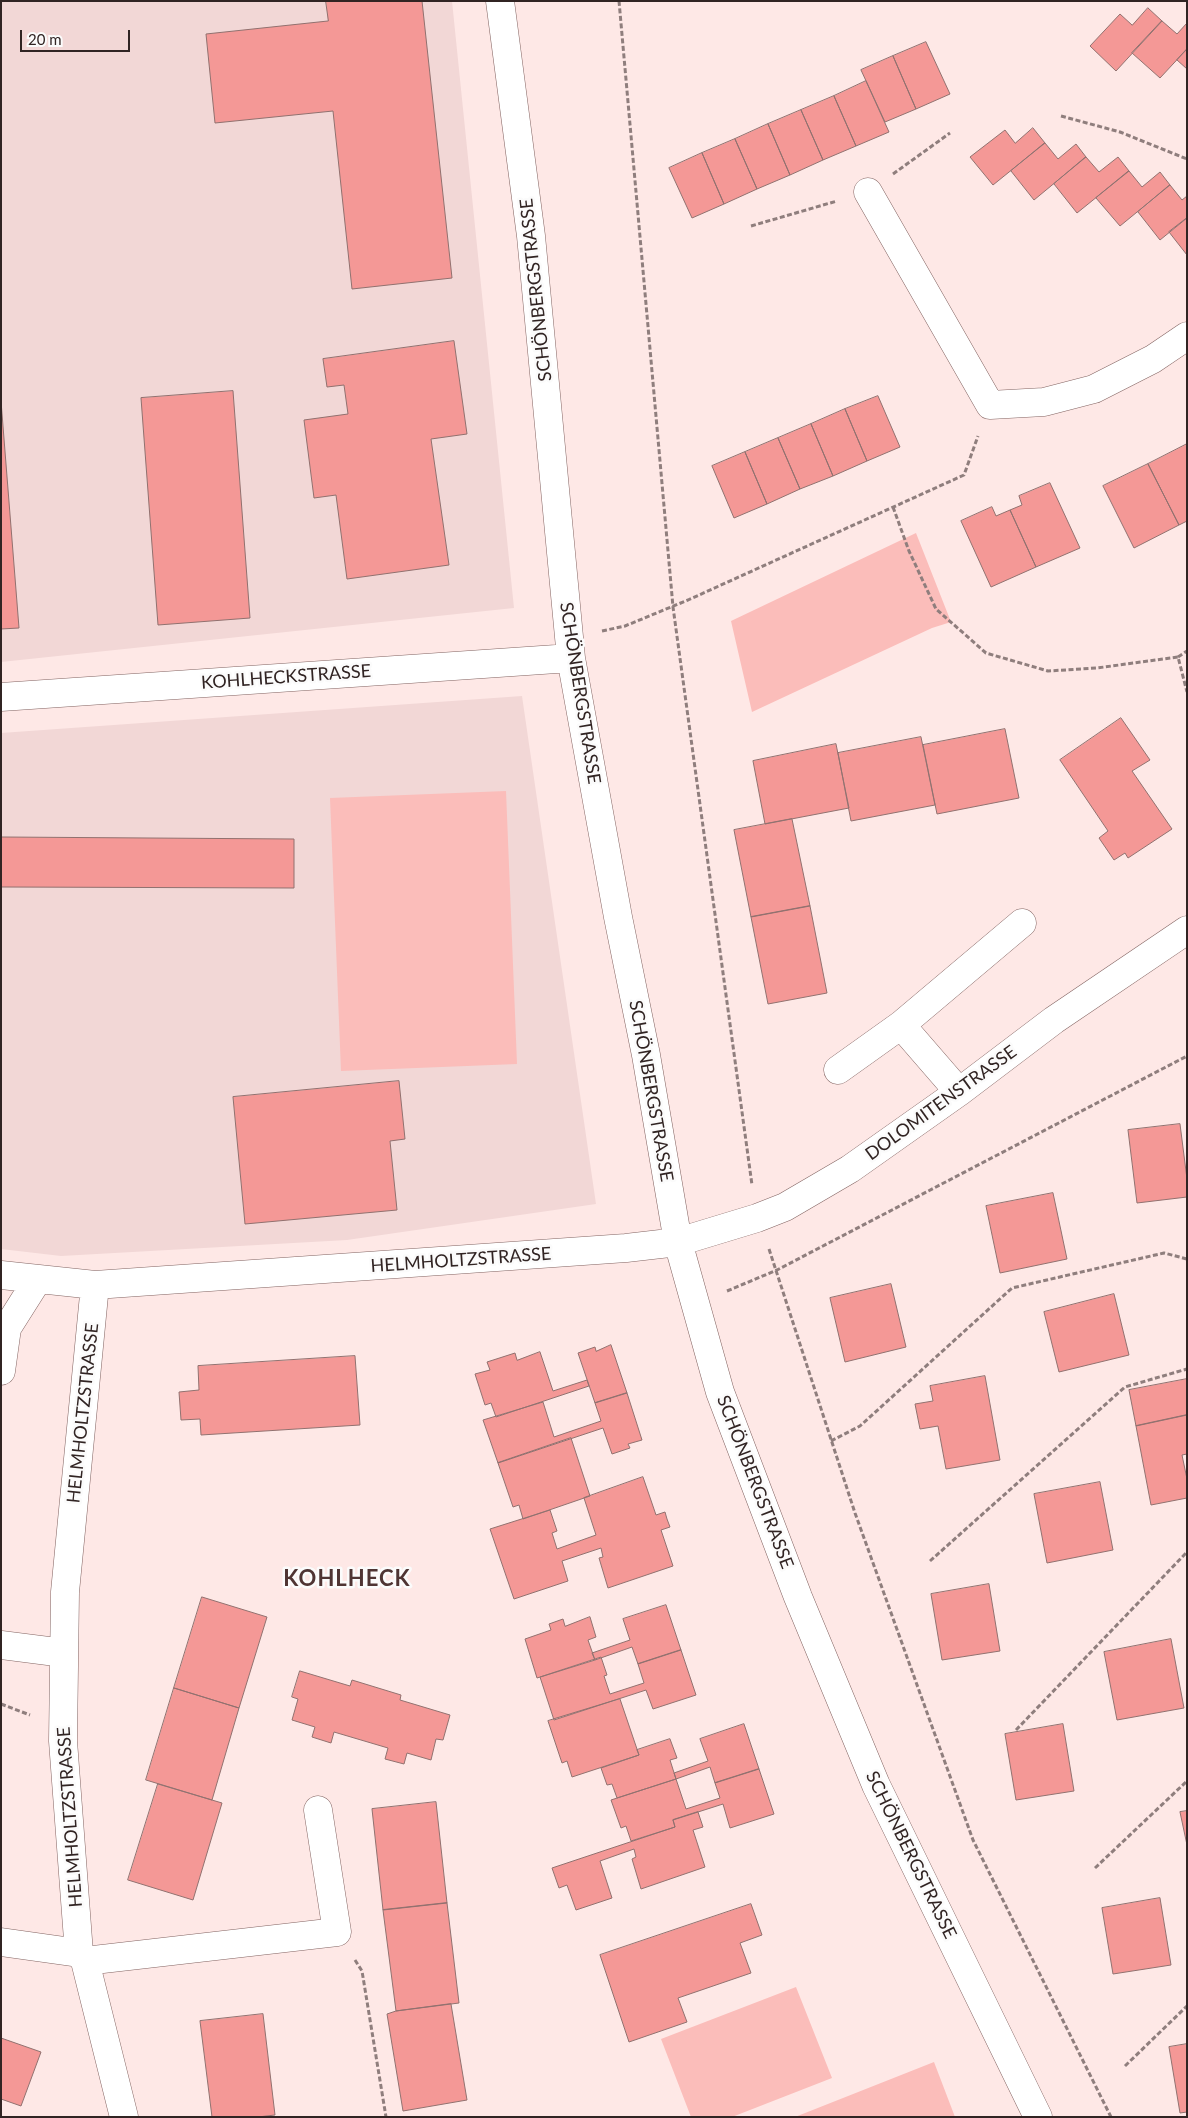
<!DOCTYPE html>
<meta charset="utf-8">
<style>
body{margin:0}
#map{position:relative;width:1188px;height:2118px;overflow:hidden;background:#fee8e6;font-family:Lato,sans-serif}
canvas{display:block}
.frame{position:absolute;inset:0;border:2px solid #312423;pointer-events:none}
.scale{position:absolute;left:20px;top:30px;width:110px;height:22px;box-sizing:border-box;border:2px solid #312423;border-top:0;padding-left:6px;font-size:15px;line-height:18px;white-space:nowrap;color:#312423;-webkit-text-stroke:4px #fbfbfb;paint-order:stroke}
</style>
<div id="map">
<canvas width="1188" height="2118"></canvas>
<div class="frame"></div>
<div class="scale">20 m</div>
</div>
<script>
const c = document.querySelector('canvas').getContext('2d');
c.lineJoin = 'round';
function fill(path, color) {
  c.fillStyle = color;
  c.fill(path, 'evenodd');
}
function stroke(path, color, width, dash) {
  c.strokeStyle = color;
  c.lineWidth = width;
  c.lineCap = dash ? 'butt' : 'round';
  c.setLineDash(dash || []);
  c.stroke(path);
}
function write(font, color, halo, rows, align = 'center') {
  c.font = font + ' Lato,sans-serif';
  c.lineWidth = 5;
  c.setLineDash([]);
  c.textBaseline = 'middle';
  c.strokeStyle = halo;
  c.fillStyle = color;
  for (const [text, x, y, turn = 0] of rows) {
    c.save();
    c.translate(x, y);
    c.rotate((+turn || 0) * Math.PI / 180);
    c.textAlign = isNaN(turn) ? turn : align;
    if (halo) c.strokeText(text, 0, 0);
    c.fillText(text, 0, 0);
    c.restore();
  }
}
const built = new Path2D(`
 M1 1H452L514 608 1 662Z
 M522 696 596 1204 347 1240 61 1256 1 1249V733Z`);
const green = new Path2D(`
 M916 533 951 622 932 628 752 712 731 621Z
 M506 791 517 1064 341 1071 330 798Z
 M796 1987 832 2078 732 2117H691L661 2039Z
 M934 2062 955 2117H795Z`);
const building = new Path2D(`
 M326 1H422L452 278 352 289 333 111 215 123 206 34 328 21Z
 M1148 8 1162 21 1116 71 1090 46 1120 14 1132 25Z
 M1162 21 1177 34 1187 23V49L1160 78 1132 53Z
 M926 42 950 94 916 109 893 56Z
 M1187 49V69L1177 60Z
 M893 56 916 109 885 122 861 70Z
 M866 81 889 132 856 146 834 96Z
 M834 96 856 146 823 160 801 110Z
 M801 110 823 160 790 175 768 124Z
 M768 124 790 175 757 189 735 139Z
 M1033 128 1045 143 993 185 970 157 1005 130 1015 143Z
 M735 139 757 189 724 204 702 153Z
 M1045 143 1058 159 1076 144 1086 157 1034 200 1011 171Z
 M702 153 724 204 692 218 669 168Z
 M1086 157 1099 172 1118 157 1129 171 1077 213 1054 184Z
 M1129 171 1142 187 1160 172 1170 185 1120 226 1096 198Z
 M1170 185 1182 200 1187 196V218L1160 240 1138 212Z
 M1187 218V255L1169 232Z
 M454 341 467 434 431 439 449 565 347 579 336 495 314 498 304 420 348 414 344 385 327 387 323 359Z
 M233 391 250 618 158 625 141 398Z
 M878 396 900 447 867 461 845 409Z
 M1 401 19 628 1 629Z
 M845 409 867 461 833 476 811 424Z
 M811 424 833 476 800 489 778 438Z
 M778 438 800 489 767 504 745 452Z
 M1187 444V521L1179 525 1148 464Z
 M745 452 767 504 734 518 712 466Z
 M1148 464 1179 525 1134 548 1103 486Z
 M1050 483 1080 548 1036 567 1010 510 1022 505 1019 496Z
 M992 507 996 516 1010 510 1036 567 991 587 961 521Z
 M1121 718 1150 760 1132 771 1172 829 1128 858 1125 853 1114 860 1099 838 1108 831 1060 760Z
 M1005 729 1019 798 937 814 923 745Z
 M921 737 935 805 851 821 838 753Z
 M836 744 849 808 765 824 753 761Z
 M792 819 810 906 751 917 734 830Z
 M1 837 294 839V888L1 887Z
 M810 906 827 993 768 1004 751 917Z
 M399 1081 405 1139 390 1141 397 1210 245 1224 233 1097Z
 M1180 1124 1187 1179V1197L1137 1203 1128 1130Z
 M1053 1193 1067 1259 1000 1273 986 1206Z
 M891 1284 906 1347 845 1362 830 1298Z
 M1114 1294 1129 1355 1059 1372 1044 1312Z
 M611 1345 627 1393 595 1403 578 1353 595 1347 596 1351Z
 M540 1352 553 1391 587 1380 589 1386 496 1417 491 1403 485 1405 475 1374 490 1370 487 1362 515 1353 517 1360Z
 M355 1356 360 1425 201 1435 200 1419 181 1420 179 1392 199 1390 198 1366Z
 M985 1376 1000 1460 946 1469 938 1426 920 1429 915 1404 933 1401 930 1386Z
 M1187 1379V1415L1136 1426 1129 1390Z
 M627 1393 642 1440 628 1444 630 1448 612 1454 603 1428 498 1463 483 1420 543 1402 554 1437 601 1421 595 1403Z
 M1187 1415V1454L1182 1455 1187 1479V1498L1151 1505 1136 1426Z
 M571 1438 590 1496 523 1519 519 1505 513 1507 498 1463Z
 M643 1477 656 1515 665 1512 667 1519 670 1527 661 1530 673 1566 608 1588 599 1558 603 1557 601 1548 562 1561 568 1581 514 1599 490 1529 550 1510 557 1531 552 1533 557 1549 596 1535 584 1498Z
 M1100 1482 1113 1550 1047 1563 1034 1494Z
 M989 1584 1000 1651 942 1660 931 1594Z
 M202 1597 267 1617 239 1708 174 1688Z
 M666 1605 681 1650 638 1664 632 1647 595 1660 592 1653 630 1640 623 1619Z
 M590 1617 596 1637 588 1640 595 1660 537 1678 525 1639 551 1630 549 1624 563 1619 565 1626Z
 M1171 1639 1184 1708 1117 1720 1104 1652Z
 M681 1650 696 1695 653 1709 646 1690 554 1720 540 1677 601 1657 607 1675 604 1676 610 1694 644 1683 638 1664Z
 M300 1671 350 1686 352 1680 401 1695 400 1700 450 1715 443 1740 436 1739 431 1760 407 1753 404 1764 385 1759 388 1748 334 1732 331 1743 312 1737 315 1727 292 1720 298 1699 292 1697Z
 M174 1688 239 1708 212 1800 146 1780Z
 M620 1699 639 1755 572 1777 567 1761 562 1763 548 1721Z
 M744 1724 759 1769 715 1783 710 1767 676 1779 674 1773 708 1761 700 1739Z
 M1063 1724 1074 1791 1016 1800 1005 1734Z
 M670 1739 677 1758 670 1760 676 1779 617 1798 612 1784 607 1785 601 1768 639 1755 637 1750Z
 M759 1769 774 1814 730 1828 723 1804 673 1820 675 1827 631 1841 626 1826 621 1828 611 1800 676 1779 686 1809 720 1798 715 1783Z
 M158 1784 222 1803 193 1900 128 1880Z
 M436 1802 447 1903 383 1910 372 1809Z
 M1187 1811V1845L1180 1812Z
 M698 1812 703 1827 693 1830 705 1867 641 1889 632 1859 636 1857 634 1849 600 1861 612 1898 576 1910 567 1885 559 1888 552 1868 675 1827 673 1820Z
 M1160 1898 1171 1965 1113 1974 1102 1908Z
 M447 1903 459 2003 396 2011 383 1910Z
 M751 1904 762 1935 740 1943 751 1973 678 1998 687 2022 629 2042 600 1955Z
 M451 2004 467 2100 403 2111 387 2014 396 2011Z
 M263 2014 275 2115 258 2117H212L200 2021Z
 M1 2038 41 2052 21 2106 1 2099Z
 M1187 2044V2112L1180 2113 1169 2047Z`);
const path = new Path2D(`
 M619 1 673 607 752 1185
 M1061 116 1120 132 1187 159
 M893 174 950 133
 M751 226 837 201
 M893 507 909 551 936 609 986 653 1048 671 1097 668 1178 657 1187 692
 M602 631 625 626 688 600 964 475 978 436
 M1178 657 1187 651
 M769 1249 855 1513 973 1840 1111 2117
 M727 1291 777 1270 1187 1056
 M831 1441 860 1426 1012 1288 1164 1253 1187 1259
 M930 1561 1125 1387 1187 1369
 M1 1704 30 1715
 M1016 1730 1187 1552
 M1095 1868 1187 1781
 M355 1960 362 1971 386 2117
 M1125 2066 1187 2006`);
const minor = new Path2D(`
 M500 1 531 236 571 658 618 917 646 1055 678 1242 720 1392 798 1597 876 1785 1038 2117
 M868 192 990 405 1044 402 1094 389 1153 359 1187 336
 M1 697 571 658
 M901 1025 959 1092
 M838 1070 901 1025 1022 923
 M1 1275 95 1285
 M1 1371 7 1328 38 1279
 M1 1645 64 1653
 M1 1942 79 1953
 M85 1961 337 1932 318 1810
 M124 2117 85 1961 79 1953 63 1741 65 1592 95 1285 626 1248 678 1242 757 1218 785 1207 850 1169 959 1092 1054 1020 1187 930`);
const streetNames = [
 ["SCHÖNBERGSTRASSE",536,290,-96],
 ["KOHLHECKSTRASSE",286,677,-4],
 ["SCHÖNBERGSTRASSE",580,693,81],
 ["SCHÖNBERGSTRASSE",651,1091,80],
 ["DOLOMITENSTRASSE",941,1103,-36],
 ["HELMHOLTZSTRASSE",461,1260,-4],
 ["HELMHOLTZSTRASSE",83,1413,-84],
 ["SCHÖNBERGSTRASSE",755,1482,69],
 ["HELMHOLTZSTRASSE",70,1817,-94],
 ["SCHÖNBERGSTRASSE",911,1855,64]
];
const districtNames = [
 ["KOHLHECK",347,1579]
];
fill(built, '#f2d7d6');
fill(green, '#fbbdba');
fill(building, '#f49896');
stroke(building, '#91716f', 1);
stroke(minor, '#836462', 29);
stroke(path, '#8f7e7d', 3, [5, 2.5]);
stroke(minor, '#fff', 28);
write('18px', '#312423', '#fbfbfb', streetNames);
c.letterSpacing = '1px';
write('bold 22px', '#4f3433', '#fbfbfb', districtNames);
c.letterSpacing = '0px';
</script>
